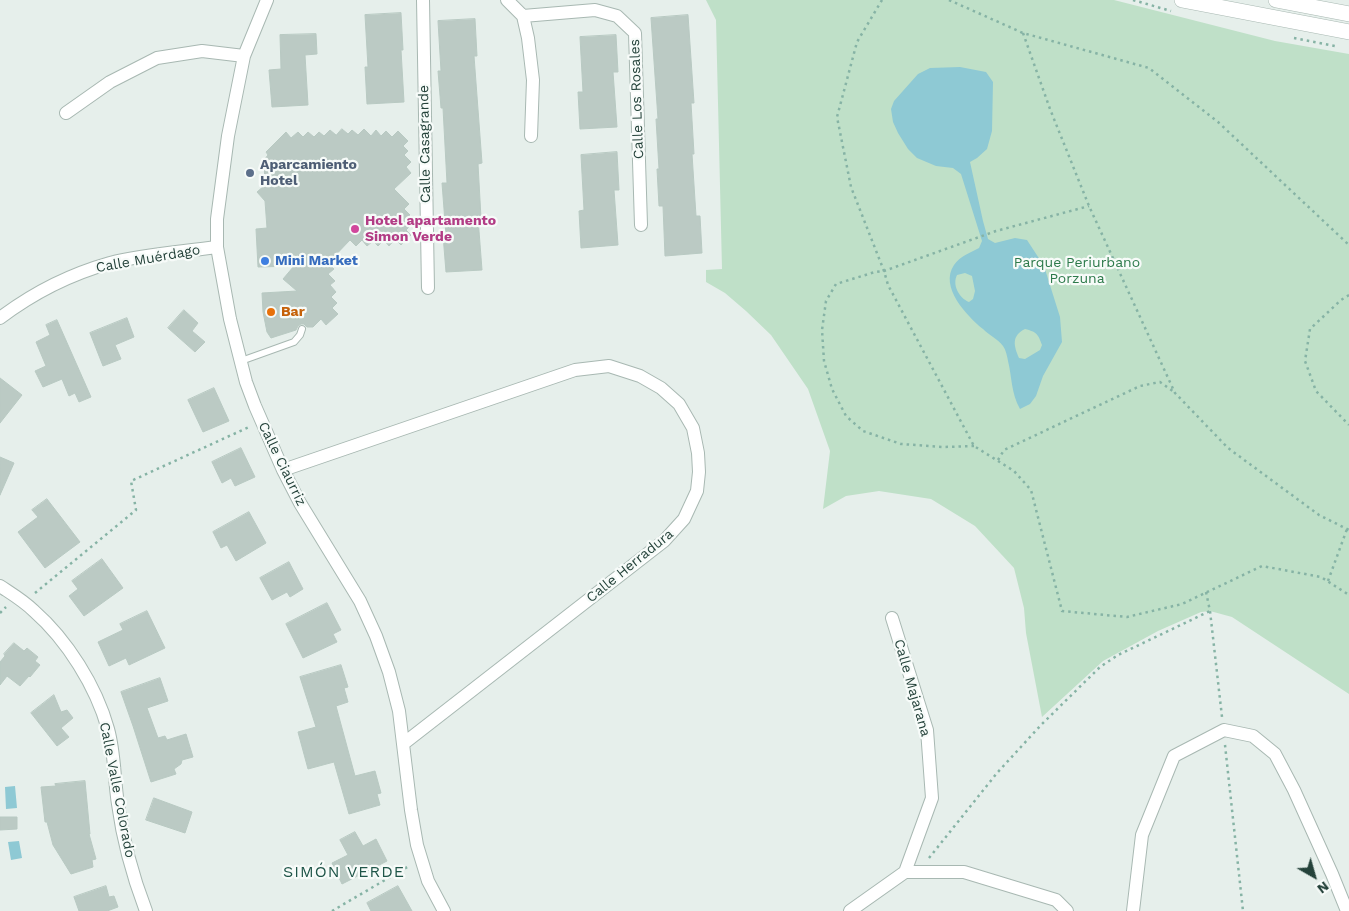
<!DOCTYPE html>
<meta charset="utf-8">
<style>
body{margin:0}
#map{position:relative;width:1349px;height:911px;overflow:hidden;background:#e6efeb;font-family:"Work Sans",sans-serif}
canvas{display:block}
.north{position:absolute;left:1289px;top:851px;width:50px;height:50px;-webkit-text-stroke:4px #f7fbf9;paint-order:stroke;rotate:142deg;font-size:14px;font-weight:700;line-height:20px;text-align:center;color:#24423a}
.north::after{content:'';display:block;margin:auto;width:18px;height:22px;background:#24423a;clip-path:polygon(50% 0,100% 100%,50% 72%,0 100%)}
</style>
<div id="map">
<canvas width="1349" height="911"></canvas>
<div class="north">N</div>
</div>
<script>
const c = document.querySelector('canvas').getContext('2d');
c.lineJoin = 'round';
function fill(path, color) {
  c.fillStyle = color;
  c.fill(path, 'evenodd');
}
function stroke(path, color, width, dash) {
  c.strokeStyle = color;
  c.lineWidth = width;
  c.lineCap = dash ? 'butt' : 'round';
  c.setLineDash(dash || []);
  c.stroke(path);
}
function write(font, color, halo, rows, align = 'center') {
  c.font = font + ' "Work Sans",sans-serif';
  c.lineWidth = 4.5;
  c.setLineDash([]);
  c.textBaseline = 'middle';
  c.strokeStyle = halo;
  c.fillStyle = color;
  for (const [text, x, y, turn = 0] of rows) {
    c.save();
    c.translate(x, y);
    c.rotate((+turn || 0) * Math.PI / 180);
    c.textAlign = isNaN(turn) ? turn : align;
    if (halo) c.strokeText(text, 0, 0);
    c.fillText(text, 0, 0);
    c.restore();
  }
}
const green = new Path2D(`
 M706 0H1114L1275 41 1349 54V694L1232 617 1210 611 1201 612 1158 631 1103 661 1042 717 1026 633 1024 608 1014 568 975 526 931 499 879 491 846 496 823 509 830 451 808 389 771 335 746 311 725 293 706 282V270L722 269 716 20Z`);
const water = new Path2D(`
 M960 67 986 72 993 82 992 131 987 149 977 158 970 162 983 221 988 239 995 243 1015 238 1027 240 1044 266 1060 317 1062 342 1043 376 1036 396 1030 404 1020 409C1011 393 1012 377 1008 361 1007 356 1006 350 1003 346 998 339 989 335 983 329 967 316 939 287 954 265 960 256 970 253 979 248L982 241 961 174 953 168 936 166 917 158 908 149 898 133 893 122 891 109 894 101 918 74 930 68ZM965 273 972 276 975 291 973 299 969 302C959 298 952 285 957 275ZM1025 329C1037 332 1038 334 1042 345L1040 350 1025 359 1019 358C1014 346 1011 336 1025 329Z
 M15 786 17 808 6 809 5 787Z
 M19 841 22 858 11 860 8 842Z`);
const building = new Path2D(`
 M401 13 403 50H401L404 102 367 104 365 67H368L365 15Z
 M688 15 694 103H691L694 154H692L696 216H700L702 253 665 256 663 206H659L657 169H659L656 119H658L651 18Z
 M475 19 477 56H474L482 163 478 164 481 218H478L482 270 446 272 443 235H446L442 183H447L443 108H441L438 71H441L438 21Z
 M316 34 317 54 305 55 308 105 272 107 269 70 281 69 280 35Z
 M616 35 618 72H613L617 127 580 129 578 92H583L580 37Z
 M342 129 348 134 352 130 358 135 364 129 371 136 376 130 381 136 386 131 392 137 398 131 408 141 403 146 408 151 404 155 411 162 406 167 411 173 394 189 409 204 404 209 410 215 405 220 411 225 406 230 411 235 401 245 395 239 389 246 384 240 378 246 373 241 367 246 362 240 356 246 350 240 328 263 334 269 328 274 335 281 330 285 336 292 331 297 337 303 332 308 338 314 326 325 321 319 313 327H307L304 324H301L298 326 296 330 271 338 267 332 263 312 262 293 297 291 283 279 294 266 258 267 256 229 267 228 265 201 257 192 265 185 264 160 268 155 266 152 286 132 291 138 298 132 303 137 308 132 314 137 319 132 324 136 330 130 336 135Z
 M617 152 619 190H614L618 245 581 248 579 211 584 210 581 155Z
 M184 310 198 323 192 331 205 342 195 352 168 328Z
 M127 318 134 337 115 345 121 359 103 366 90 333Z
 M57 320 91 397 79 402 75 393 69 396 62 379 43 387 35 371 46 366 36 342 50 335 46 325Z
 M0 378 22 395 0 423Z
 M214 388 229 421 203 432 188 400Z
 M241 448 255 477 235 486 231 478 222 483 212 462Z
 M0 457 14 463 0 495Z
 M47 499 80 542 45 568 18 532 38 517 32 510Z
 M249 512 266 543 236 561 227 545 221 548 213 532Z
 M102 559 123 588 84 616 69 596 78 589 72 581Z
 M289 562 303 589 290 597 287 592 272 600 260 578Z
 M327 603 341 630 333 634 337 642 303 658 286 624Z
 M147 611 165 648 129 665 126 658 109 666 98 642 123 630 120 624Z
 M14 643 24 651 27 648 38 657 35 661 40 665 30 677 29 676 20 686 7 676 0 685V662L5 656 4 654Z
 M341 665 348 687 344 688 348 702 336 706 355 776 375 771 381 793 377 794 380 805 349 814 334 762 308 769 298 732 316 727 300 677Z
 M160 678 168 701 147 708 158 738 165 736 167 740 186 734 193 757 182 760 181 764 174 769 176 774 151 782 133 726 121 692Z
 M54 695 61 712 67 710 73 718 61 728 69 737 57 746 31 713Z
 M85 781 90 834H89L96 859 92 860 93 867 71 874 53 845 47 822H45L41 787 56 786 55 784Z
 M154 798 192 812 185 833 146 820Z
 M0 817H17V829L0 830Z
 M355 832 363 846 376 839 387 861 342 884 332 863 348 855 340 840Z
 M106 886 109 897 114 896 118 907 107 911H79L74 897Z
 M398 886 412 911H371L367 903Z`);
const path = new Path2D(`
 M882 0 857 42 837 117 851 187 884 271 888 285 974 446 1014 471 1031 490 1062 611 1127 617 1182 604 1262 566 1321 577 1349 595
 M949 0 1023 33 1149 68 1218 122 1349 245
 M1133 0 1171 11
 M1023 33 1050 109 1089 206 1175 393 1228 448 1319 515 1349 530
 M1294 38 1335 46
 M1349 295 1341 300 1310 329 1305 361 1316 391 1349 425
 M974 446 943 447 901 444 863 431 846 416 832 389 824 361 822 330 826 301 836 284 875 272 884 271 996 231 1089 206
 M998 460 1004 450 1140 386 1160 382 1174 392
 M1328 581 1347 529
 M1206 592 1210 611 1222 717
 M35 593 136 510 131 481 249 427
 M0 613 6 607
 M1225 745 1243 911
 M929 858 997 773 1041 725 1100 667 1118 655 1210 611
 M332 911 409 866`);
const service = new Path2D(`
 M241 361 294 342 300 335 302 329`);
const minor = new Path2D(`
 M267 0 244 56 228 136 217 219V247L230 319 246 382 255 406 283 470 300 503 360 601 376 636 389 672 399 711 411 810 417 845 428 881 444 911
 M423 0 428 288
 M507 0 523 16 528 38 533 80 531 136
 M523 16 595 10 617 16 635 33 641 225
 M66 113 110 82 157 58 202 51 244 56
 M0 318C33 293 71 274 110 263 145 254 182 252 217 247
 M283 470 575 370 609 366 640 376 661 388 679 404 693 428 698 453 699 472 697 491 684 519 664 541 403 744
 M0 586C12 594 24 601 34 611 67 640 96 686 108 729 115 754 114 779 118 804 123 841 133 877 146 911
 M892 618 927 730 932 798 905 872
 M850 911 905 872H964L1056 900 1067 911
 M1133 911 1142 835 1174 756 1224 730 1253 736 1275 754 1294 790 1332 874 1347 911`);
const tertiary = new Path2D(`
 M1182 0 1349 32
 M1276 0 1349 14`);
const markers = [
 [250,173,5,"#5c6f8a"],
 [355,229,5,"#d1479c"],
 [265,261,5,"#3f7fe0"],
 [271,312,5,"#e8710a"]
];
const streetNames = [
 ["Calle Los Rosales",637,99,-92],
 ["Calle Casagrande",425,144,-91],
 ["Calle Muérdago",148,259,-10],
 ["Calle Ciaurriz",282,464,64],
 ["Calle Herradura",630,566,-39],
 ["Calle Majarana",912,688,74],
 ["Calle Valle Colorado",117,790,79]
];
const serviceNames = [
 ["Aparcamiento",260,165],
 ["Hotel",260,181]
];
const hotelNames = [
 ["Hotel apartamento",365,221],
 ["Simon Verde",365,237]
];
const shopNames = [
 ["Mini Market",275,261]
];
const parkNames = [
 ["Parque Periurbano",1077,263],
 ["Porzuna",1077,279]
];
const foodNames = [
 ["Bar",281,312]
];
const quarterNames = [
 ["SIMÓN VERDE",344,872]
];
fill(green, '#bfe0c8');
fill(water, '#8ec9d4');
fill(building, '#bbcac4');
stroke(building, '#b8c9c2', 1);
stroke(service, '#a8b8b2', 8);
stroke(minor, '#a8b8b2', 14);
stroke(tertiary, '#a8b8b2', 16);
stroke(path, '#86b3a5', 2.5, [2.5, 4]);
stroke(service, '#fff', 6);
stroke(minor, '#fff', 12);
stroke(tertiary, '#fff', 15);
for (const [x, y, r, color] of markers) {
  const dot = new Path2D();
  dot.arc(x, y, r, 0, 2 * Math.PI);
  c.fillStyle = color;
  c.fill(dot);
  stroke(dot, '#f7fbf9', 2);
}
write('14px', '#24423a', '#f7fbf9', streetNames);
write('bold 14px', '#4e5e75', '#f7fbf9', serviceNames, 'left');
write('bold 14px', '#b23c85', '#f7fbf9', hotelNames, 'left');
write('bold 14px', '#366cbe', '#f7fbf9', shopNames, 'left');
write('14px', '#2d7a4b', '#f7fbf9', parkNames);
write('bold 14px', '#c56008', '#f7fbf9', foodNames, 'left');
c.letterSpacing = '1px';
write('16px', '#1f5548', '#f7fbf9', quarterNames);
c.letterSpacing = '0px';
</script>
